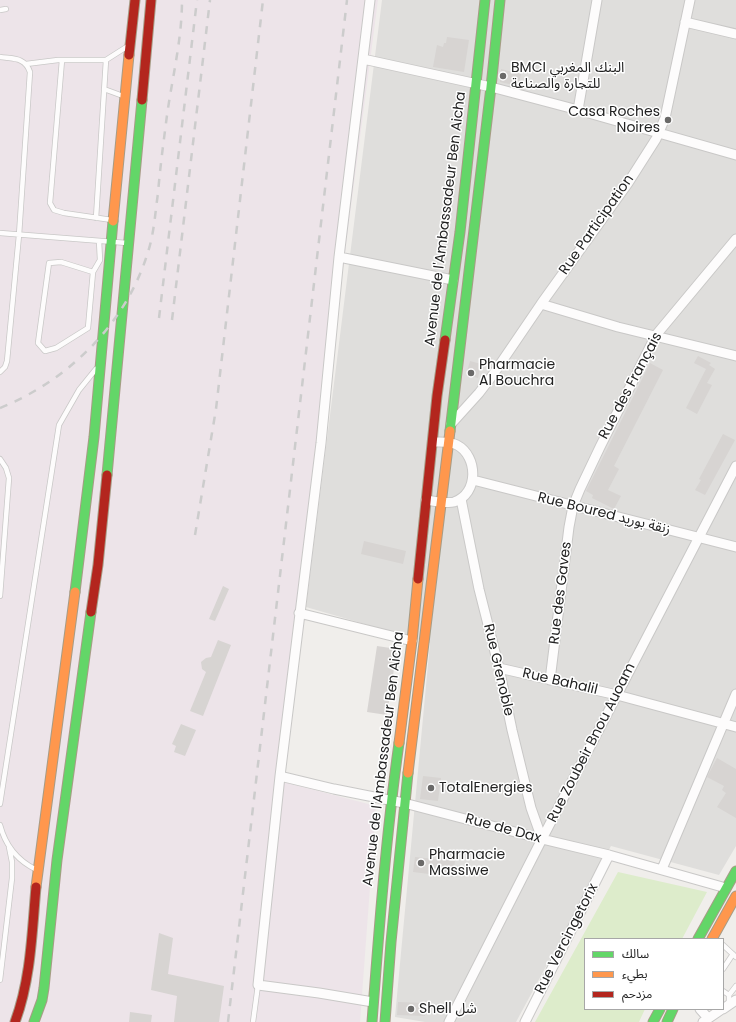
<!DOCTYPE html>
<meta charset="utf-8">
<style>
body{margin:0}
#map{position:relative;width:736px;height:1022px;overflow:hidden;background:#f0eeeb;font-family:Poppins,"Noto Sans Arabic",sans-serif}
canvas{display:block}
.legend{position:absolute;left:584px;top:938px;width:140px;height:72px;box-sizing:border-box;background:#fff;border:1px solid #a7a7a7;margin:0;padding:5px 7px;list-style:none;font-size:12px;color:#222}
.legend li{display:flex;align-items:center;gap:8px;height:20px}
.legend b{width:20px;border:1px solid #a7a7a7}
</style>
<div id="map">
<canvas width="736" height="1022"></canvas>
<ul class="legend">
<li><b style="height:5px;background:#63d668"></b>سالك</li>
<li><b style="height:5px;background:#ff974d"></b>بطيء</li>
<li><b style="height:5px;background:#b3261e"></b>مزدحم</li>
</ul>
</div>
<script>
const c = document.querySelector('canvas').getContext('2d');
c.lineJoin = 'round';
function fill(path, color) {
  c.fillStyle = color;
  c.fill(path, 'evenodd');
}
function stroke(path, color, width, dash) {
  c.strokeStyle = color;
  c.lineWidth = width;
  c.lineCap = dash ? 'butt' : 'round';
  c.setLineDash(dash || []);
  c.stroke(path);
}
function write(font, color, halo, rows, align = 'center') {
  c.font = font + ' Poppins,"Noto Sans Arabic",sans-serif';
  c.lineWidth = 3;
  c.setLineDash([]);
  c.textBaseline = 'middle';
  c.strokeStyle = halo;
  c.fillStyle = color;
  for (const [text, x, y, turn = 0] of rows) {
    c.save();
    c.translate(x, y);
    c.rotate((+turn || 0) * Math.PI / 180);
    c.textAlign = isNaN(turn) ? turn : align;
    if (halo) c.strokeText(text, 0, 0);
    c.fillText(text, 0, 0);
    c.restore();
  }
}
const residential = new Path2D(`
 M382 0H736V846L719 875 611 846 516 1022H425L395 1017 430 643 306 607Z`);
const industrial = new Path2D(`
 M0 0H378L276 780 376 806 360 1022H0Z`);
const grass = new Path2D(`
 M618 872 707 892 682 939H585V1009H645L639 1022H535Z`);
const building = new Path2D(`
 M447 37 469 40 464 72 433 67 437 45 443 47 444 43H446Z
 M501 69 521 74 518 86 500 82Z
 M698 356 711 363 709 365 715 369 707 383 712 385 697 414 686 408 706 369 694 363Z
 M470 361 481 364 478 378 466 375Z
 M650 363 663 370 614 466 619 469 608 490 621 496 614 509 592 498 593 495 586 491Z
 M723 434 735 440 705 495 695 490 701 480 699 479Z
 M364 541 406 551 403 564 361 554Z
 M223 586 229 589 215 621 209 619Z
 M218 640 231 645 203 716 190 711 206 672 202 669 201 662 206 658 211 657Z
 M377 646 397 649 387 715 367 712Z
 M181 724 196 730 185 756 174 752 176 746 172 744Z
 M717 758 736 769V818L717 807 726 793 722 790 724 786 707 777Z
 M423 776 441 778 438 801 420 799Z
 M415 857 455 861 453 877 413 872Z
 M159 933 173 938 168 974 224 986 219 1022H174L177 996 151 990Z
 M398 1002 425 1003V1016L397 1015Z
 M130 1012 152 1015 151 1022H129Z`);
const lane = new Path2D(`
 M0 10 6 9
 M0 57C13 59 25 57 30 72L19 235 7 361 5 367 0 372
 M62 60 50 203 54 210 64 213 112 220
 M26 64 58 60H106L128 46
 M104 89 123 96
 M96 218 106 60
 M0 233 127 243
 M93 272 61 262 49 263 38 343 45 351 56 348 88 328 93 272 100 260 99 241
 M0 459 6 468 9 478 0 596
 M0 804 59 425 79 390 96 369
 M0 825C5 844 17 860 35 869
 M723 945 736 957
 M723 969 733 954
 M0 980 12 878V862L9 847
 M723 991 729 995
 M729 1005V995L736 986
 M253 1022 258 985`);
const street = new Path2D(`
 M370 0 339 257 321 443 280 776 258 985 319 993 373 1002
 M685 22 736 34
 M363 59 491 87 578 110 736 155
 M578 110 597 0
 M339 257 453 280
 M541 304 618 327 736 356
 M451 424 479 393 492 376 541 304 628 183 656 139 665 118 690 0
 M473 480 736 547
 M461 499 479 589 499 668 512 730 531 808 542 839
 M426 500C434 501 446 504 454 502 479 494 478 456 457 445 450 441 441 442 433 442
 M299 613 412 641
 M499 668 617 695 736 727
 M550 680 569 527 573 506 580 489 600 447 656 335 736 239
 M280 776 334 789 404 803 542 839 609 855 726 888
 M662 869 736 694
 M700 1009 708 1018
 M723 1009 736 1000
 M449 1022 542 839 736 466
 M525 1022 609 855
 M703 1022 722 1009`);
const fast = new Path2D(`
 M445 340 460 232 485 0
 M450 431 491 87 500 0
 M107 475 142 100
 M75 592 94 437 113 221
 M698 939 736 871
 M34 1022 42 1000 44 988 57 860 91 612
 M372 1022C379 929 386 836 399 743
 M385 1022 391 942 408 773
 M653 1022 660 1009
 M667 1022 673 1009`);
const slow = new Path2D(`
 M113 221 129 55
 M399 743 412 641 418 579
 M408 773 450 431
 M36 887 75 592
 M712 939 736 896`);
const jam = new Path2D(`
 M129 55 135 0
 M142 100 151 0
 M418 579 437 396 445 340
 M91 612 98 565 107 475
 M15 1022C31 979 32 932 36 887`);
const rail = new Path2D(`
 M159 318 197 0
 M172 320 210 0
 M0 408C67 381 125 325 147 255 154 235 155 214 158 193 160 169 163 146 166 123 171 82 182 42 182 0
 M195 535 216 409 263 0
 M228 1022 347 0`);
const markers = [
 [503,76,4,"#6a6968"],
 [668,120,4,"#6a6968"],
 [471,373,4,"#6a6968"],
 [431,788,4,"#6a6968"],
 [421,863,4,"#6a6968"],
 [411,1009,4,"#6a6968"]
];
const poiNames = [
 ["BMCI البنك المغربي",511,68],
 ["للتجارة والصناعة",511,84],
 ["Casa Roches",660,112,"right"],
 ["Noires",660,128,"right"],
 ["Pharmacie",479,365],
 ["Al Bouchra",479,381],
 ["TotalEnergies",439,788],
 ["Pharmacie",429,855],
 ["Massiwe",429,871],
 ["Shell شل",419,1009]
];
const streetNames = [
 ["Avenue de l'Ambassadeur Ben Aicha",446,219,-83],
 ["Rue Participation",597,225,-55],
 ["Rue des Français",631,386,-62],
 ["Rue Boured زنقة بوريد",604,514,14],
 ["Rue des Gaves",561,593,-83],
 ["Rue Grenoble",498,670,77],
 ["Rue Bahalil",560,682,13],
 ["Rue Zoubeir Bnou Auoam",592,743,-63],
 ["Avenue de l'Ambassadeur Ben Aicha",384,759,-83],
 ["Rue de Dax",503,829,15],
 ["Rue Vercingetorix",567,939,-63]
];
fill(residential, '#dfdedc');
fill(industrial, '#ede4e9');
fill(grass, '#ddeccb');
fill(building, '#d7d4d2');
stroke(lane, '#c9c8c7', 6);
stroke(street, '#c9c8c7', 11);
stroke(fast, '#a79c86', 11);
stroke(slow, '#a79c86', 11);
stroke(jam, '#a79c86', 11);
stroke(lane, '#fdfcfc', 4.5);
stroke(street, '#fdfcfc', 9);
stroke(fast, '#63d668', 9);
stroke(slow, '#ff974d', 9);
stroke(jam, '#b3261e', 9);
stroke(rail, '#ccc', 2.5, [8, 8]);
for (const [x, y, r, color] of markers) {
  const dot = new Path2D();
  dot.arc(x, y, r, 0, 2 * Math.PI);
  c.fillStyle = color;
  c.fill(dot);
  stroke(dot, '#fff', 1.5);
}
write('14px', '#222', '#fff', poiNames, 'left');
write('14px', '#222', '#fff', streetNames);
</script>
